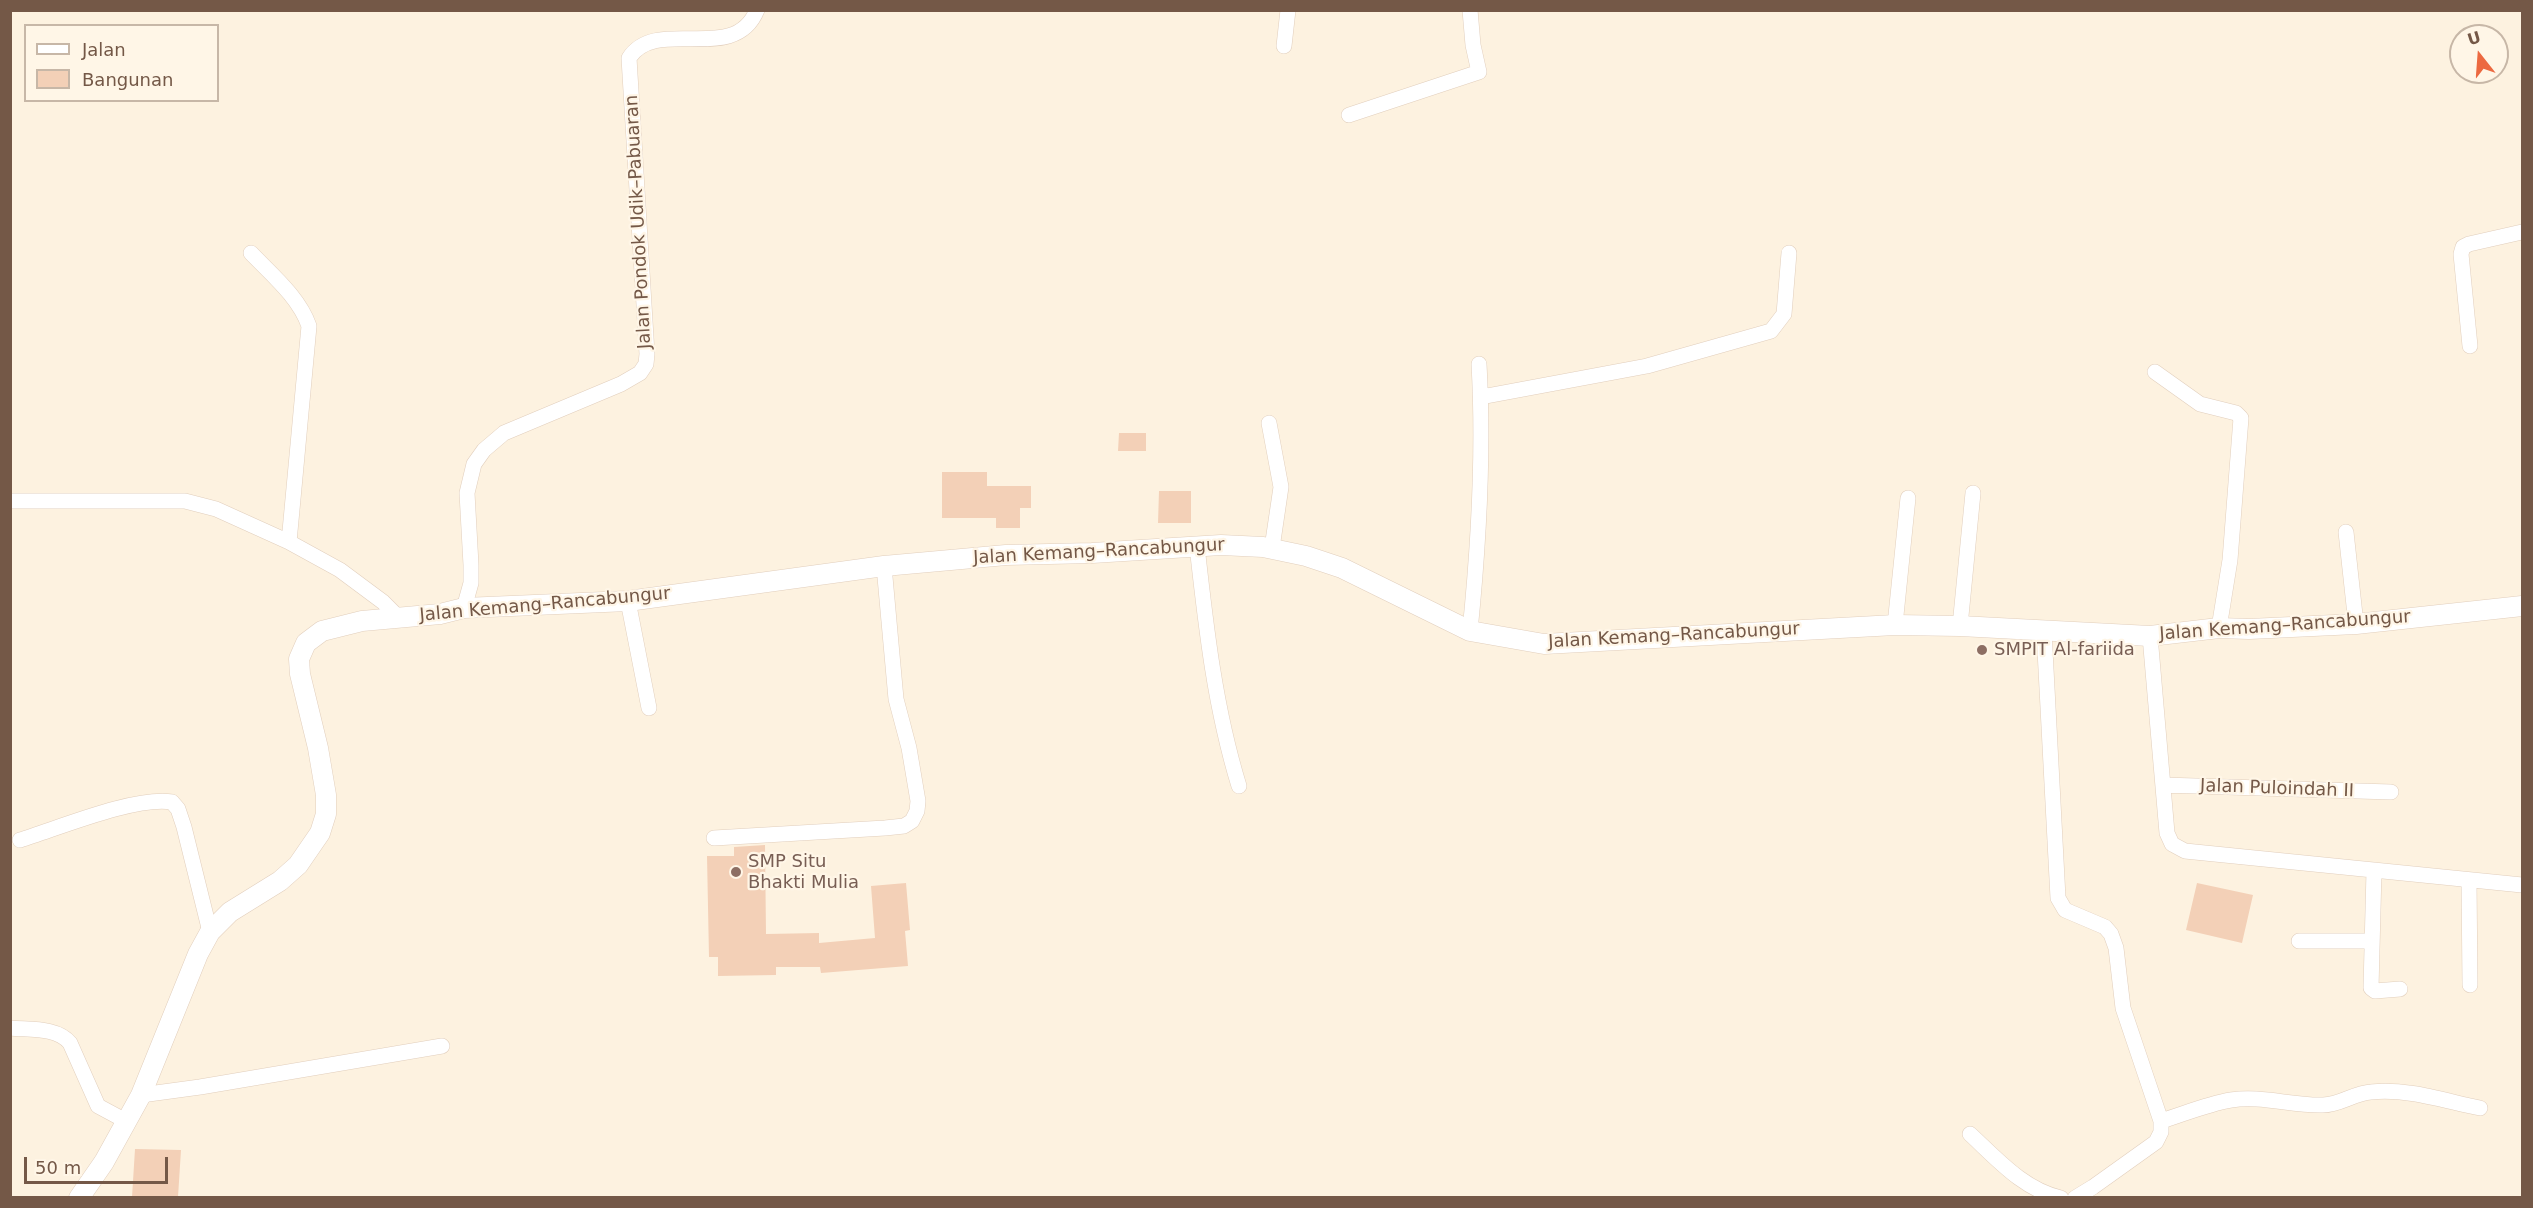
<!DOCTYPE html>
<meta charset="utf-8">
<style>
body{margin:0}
#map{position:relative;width:2533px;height:1208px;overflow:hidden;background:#fdf2e0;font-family:"DejaVu Sans",sans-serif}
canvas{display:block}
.frame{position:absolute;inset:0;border:12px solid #745847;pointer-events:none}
.legend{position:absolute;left:24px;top:24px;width:195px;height:78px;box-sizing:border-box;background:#fff6e7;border:2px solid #c7b7a7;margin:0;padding:8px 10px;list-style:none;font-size:18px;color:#745847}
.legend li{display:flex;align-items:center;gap:12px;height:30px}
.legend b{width:30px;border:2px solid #c7b7a7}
.north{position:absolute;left:2449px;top:24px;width:60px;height:60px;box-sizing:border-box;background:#fff6e7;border:2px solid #c7b7a7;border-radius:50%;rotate:343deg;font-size:16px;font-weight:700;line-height:24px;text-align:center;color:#745847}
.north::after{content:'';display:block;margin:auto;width:21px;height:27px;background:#ec6940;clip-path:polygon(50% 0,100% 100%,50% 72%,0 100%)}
.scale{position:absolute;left:24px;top:1157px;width:144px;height:27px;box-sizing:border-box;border:3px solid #745847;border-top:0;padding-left:8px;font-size:18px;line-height:21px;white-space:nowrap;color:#745847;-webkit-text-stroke:4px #fff6e7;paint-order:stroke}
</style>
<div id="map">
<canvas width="2533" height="1208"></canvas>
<div class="frame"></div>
<ul class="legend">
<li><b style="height:8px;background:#fff"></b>Jalan</li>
<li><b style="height:16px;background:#f3d0b7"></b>Bangunan</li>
</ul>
<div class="north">U</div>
<div class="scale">50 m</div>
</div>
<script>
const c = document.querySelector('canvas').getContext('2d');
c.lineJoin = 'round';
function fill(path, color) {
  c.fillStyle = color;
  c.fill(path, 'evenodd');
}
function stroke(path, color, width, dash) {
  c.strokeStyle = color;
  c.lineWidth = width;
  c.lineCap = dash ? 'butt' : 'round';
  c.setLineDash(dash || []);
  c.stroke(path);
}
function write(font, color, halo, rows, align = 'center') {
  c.font = font + ' "DejaVu Sans",sans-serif';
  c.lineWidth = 4.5;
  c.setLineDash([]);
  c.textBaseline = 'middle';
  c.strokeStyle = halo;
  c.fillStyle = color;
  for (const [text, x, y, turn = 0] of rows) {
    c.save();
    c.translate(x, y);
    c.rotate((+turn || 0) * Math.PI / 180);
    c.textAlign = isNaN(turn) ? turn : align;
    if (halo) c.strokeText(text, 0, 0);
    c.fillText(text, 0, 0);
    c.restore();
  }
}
const building = new Path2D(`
 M1119 433H1146V451H1118Z
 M942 472H987V486H1031V508H1020V528H996V518H942Z
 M1159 491H1191V523H1158Z
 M765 845 766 934 819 933V943L875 938 871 886 906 883 910 930 905 931 908 966 821 973 820 967H776V975L718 976V957H709L707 856H734V847Z
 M2197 883 2253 895 2242 943 2186 930Z
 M135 1149 181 1150 178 1197H132Z`);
const minor = new Path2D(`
 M1284 46 1288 10
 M1349 115 1479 72 1473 45 1470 10
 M251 253C271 274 299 297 309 326L289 542
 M2470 346 2461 254 2463 247 2469 244 2522 232
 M2155 372 2200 404 2236 413 2241 418 2230 560 2219 628
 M1481 397 1647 366 1771 331 1784 314 1789 253
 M1269 423 1281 487 1272 548
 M10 501H185L216 509 289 542 340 570 383 602 397 616
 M2346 532 2356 624
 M1197 546C1206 628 1215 708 1239 786
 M628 601 649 708
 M464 608 471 583V565L467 493 474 464 484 450 504 433 621 384 640 373 646 364 647 354 629 58C657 15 734 66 757 10
 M1895 625 1908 498
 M1960 626 1973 493
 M1470 631C1479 542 1484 453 1479 364
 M2044 631 2058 898 2065 910 2105 927 2111 934 2116 948 2123 1008 2161 1121V1132L2156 1142 2093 1187 2075 1198
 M2150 636 2167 833 2172 844 2185 851 2522 885
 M2163 785 2391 792
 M714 838 885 828 904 826 912 821 917 811 918 801 909 748 896 699 884 566
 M20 840C59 828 135 796 172 802L178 809 184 827 210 932
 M2374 871 2371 988 2375 991 2400 989
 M2469 880 2470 985
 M2299 941H2372
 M10 1028C30 1030 57 1027 70 1043L98 1106 126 1121
 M141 1095 200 1087 442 1046
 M2161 1121C2184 1114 2207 1104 2231 1100 2261 1095 2292 1106 2323 1105 2340 1105 2354 1093 2371 1092 2407 1088 2445 1101 2480 1108
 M1970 1134C1997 1159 2024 1190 2061 1198`);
const tertiary = new Path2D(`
 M79 1198 104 1162 141 1095 198 954 210 932 230 912 280 881 298 865 320 833 326 814V795L318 748 300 674 299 659 306 643 322 631 362 621 440 614 464 608 628 601 884 566 1006 555 1092 553 1221 545 1263 547 1306 556 1342 568 1470 631 1544 644 1895 625 1960 626 2150 636 2219 628 2249 629 2356 624 2522 606`);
const markers = [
 [1982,650,6,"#8d6e63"],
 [736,872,6,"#8d6e63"]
];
const streetNames = [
 ["Jalan Pondok Udik–Pabuaran",639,222,-93],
 ["Jalan Kemang–Rancabungur",1099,552,-3],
 ["Jalan Kemang–Rancabungur",545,605,-5],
 ["Jalan Kemang–Rancabungur",2285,626,-4],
 ["Jalan Kemang–Rancabungur",1674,636,-3],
 ["Jalan Puloindah II",2277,789,2]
];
const educationNames = [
 ["SMPIT Al-fariida",1994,650],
 ["SMP Situ",748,862],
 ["Bhakti Mulia",748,883]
];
fill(building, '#f3d0b7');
stroke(minor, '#e1cebc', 16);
stroke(tertiary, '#e1cebc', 21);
stroke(minor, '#fff', 15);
stroke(tertiary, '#fff', 20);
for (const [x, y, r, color] of markers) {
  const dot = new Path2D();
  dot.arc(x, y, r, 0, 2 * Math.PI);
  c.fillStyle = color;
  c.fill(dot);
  stroke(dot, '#fff6e7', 2);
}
write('18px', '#745847', '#fff6e7', streetNames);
write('18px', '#785e54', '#fff6e7', educationNames, 'left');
</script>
